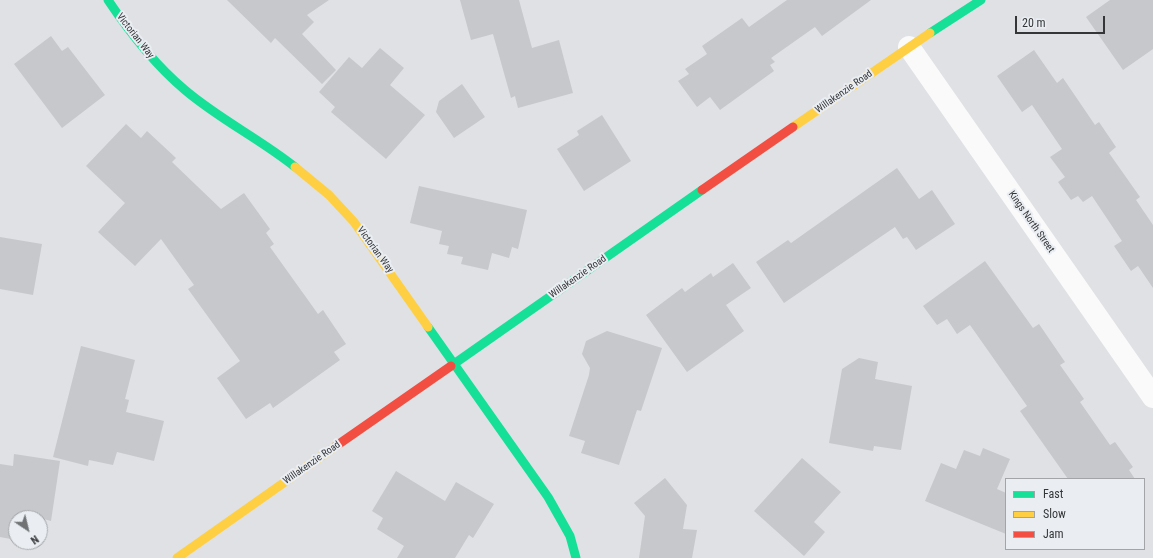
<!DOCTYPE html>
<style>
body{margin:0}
#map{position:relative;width:1153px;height:558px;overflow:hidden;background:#dfe1e4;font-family:"Roboto Condensed",sans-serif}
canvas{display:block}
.legend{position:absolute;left:1005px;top:478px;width:140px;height:72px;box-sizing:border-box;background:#eaeef3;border:1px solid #a2a4a8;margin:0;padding:5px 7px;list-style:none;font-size:12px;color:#353638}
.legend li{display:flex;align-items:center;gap:8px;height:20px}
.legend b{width:20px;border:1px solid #a2a4a8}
.north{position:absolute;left:8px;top:510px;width:40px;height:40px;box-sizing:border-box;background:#eaeef3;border:1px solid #a2a4a8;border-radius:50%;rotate:145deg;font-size:11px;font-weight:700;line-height:16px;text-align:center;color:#353638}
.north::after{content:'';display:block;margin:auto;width:14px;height:18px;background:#707274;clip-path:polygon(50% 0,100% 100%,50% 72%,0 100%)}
.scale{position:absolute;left:1015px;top:16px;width:90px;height:18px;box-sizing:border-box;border:2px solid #353638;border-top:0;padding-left:5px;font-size:12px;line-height:14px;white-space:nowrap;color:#353638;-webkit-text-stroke:3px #eaeef3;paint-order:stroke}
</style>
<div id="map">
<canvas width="1153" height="558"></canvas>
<ul class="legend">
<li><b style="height:5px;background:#16e098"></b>Fast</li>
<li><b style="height:5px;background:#ffcf43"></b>Slow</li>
<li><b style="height:5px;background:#f24e42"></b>Jam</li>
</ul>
<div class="north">N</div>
<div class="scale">20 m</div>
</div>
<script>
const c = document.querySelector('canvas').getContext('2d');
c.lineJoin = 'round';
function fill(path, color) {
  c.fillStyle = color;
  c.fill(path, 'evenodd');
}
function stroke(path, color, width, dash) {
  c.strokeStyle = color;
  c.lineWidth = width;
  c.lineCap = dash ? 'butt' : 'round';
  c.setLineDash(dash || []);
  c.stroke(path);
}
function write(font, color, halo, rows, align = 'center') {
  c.font = font + ' "Roboto Condensed",sans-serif';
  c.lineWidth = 4;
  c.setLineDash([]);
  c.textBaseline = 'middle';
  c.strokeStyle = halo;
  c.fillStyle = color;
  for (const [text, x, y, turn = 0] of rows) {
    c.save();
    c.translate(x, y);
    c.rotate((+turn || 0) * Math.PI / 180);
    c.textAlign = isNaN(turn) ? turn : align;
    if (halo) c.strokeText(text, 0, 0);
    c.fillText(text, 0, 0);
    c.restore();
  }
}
const building = new Path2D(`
 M227 0H329L307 15 314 22 302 34 336 70 322 84 275 38 271 43Z
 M460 0H519L532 48 559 40 573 93 518 108 515 96 511 98 493 34 471 40Z
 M787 0H871L822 36 815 27 771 58 775 62 770 65 774 71 720 110 710 97 697 107 678 81 689 74 685 69 707 54 702 46 742 18 749 27Z
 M1110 0H1153V49L1123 70 1086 17Z
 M51 36 62 51 68 47 105 95 62 128 14 64Z
 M380 48 404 68 390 85 425 115 386 159 331 112 335 107 319 92 349 57 362 68Z
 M1034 50 1057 83 1063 78 1095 125 1099 122 1116 147 1109 153 1140 197 1136 200 1153 225V288L1138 266 1131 271 1114 246 1122 241 1092 196 1083 202 1078 196 1071 200 1058 182 1065 177 1050 157 1062 149 1032 105 1022 112 997 76Z
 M462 84 485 117 454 138 436 112 439 101Z
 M602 115 631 161 584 191 557 149 579 135 577 131Z
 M126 124 141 138 147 131 176 158 172 162 221 209 244 193 270 229 266 233 274 244 270 247 318 314 323 310 346 344 334 352 340 360 273 408 270 403 246 419 217 378 240 361 188 289 194 285 161 239 135 266 98 232 125 203 86 166Z
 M897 168 919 199 932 190 955 224 916 250 907 237 903 239 895 227 784 303 756 262 788 240 791 243Z
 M419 186 527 210 518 249 512 247 509 258 492 253 488 270 461 264 463 257 447 254 449 246 439 244 442 231 410 223Z
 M0 237 42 244 33 295 0 289Z
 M985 261 1033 328 1039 324 1065 362 1060 365 1084 399 1080 402 1110 445 1115 442 1133 467 1129 470 1135 479H1068L1020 411 1027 406 970 325 957 334 947 319 937 325 923 306Z
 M733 263 751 288 726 305 744 331 687 372 646 315 682 288 685 292 711 273 713 277Z
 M607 331 662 348 641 411 637 410 619 465 581 453 585 441 569 436 589 375 590 368 582 354 586 341Z
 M81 346 135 360 125 399 129 400 126 412 164 421 154 461 117 452 113 465 89 460 88 466 53 457Z
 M859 358 878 362 875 379 912 386 901 450 874 446 873 451 829 443 842 369Z
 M983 448 1010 459 997 489 1006 493V534L925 501 941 463 956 469 964 450 980 456Z
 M14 454 60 461 51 521 40 518H16V540L0 537V464L13 466Z
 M802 458 841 492 814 522 825 532 804 556 754 511Z
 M396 471 445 501 456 482 494 504 473 538 469 535 455 558H397L404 546 377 529 383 518 372 511Z
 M665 478 687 505 683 529 697 530 692 558H639L645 516 634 503Z`);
const street = new Path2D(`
 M909 47 1153 397`);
const fast = new Path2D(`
 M108 0C130 33 154 64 185 90 219 119 260 139 295 167
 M930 33 981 0
 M428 327 548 497 570 536 576 558
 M451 366 702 190`);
const slow = new Path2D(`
 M793 127 930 33
 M295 167 329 195 354 222 428 327
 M177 558 336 446`);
const jam = new Path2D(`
 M702 190 793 127
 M336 446 451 366`);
const streetNames = [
 ["Victorian Way",135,36,52],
 ["Willakenzie Road",844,92,-35],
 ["Kings North Street",1031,222,55],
 ["Victorian Way",375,250,54],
 ["Willakenzie Road",578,277,-35],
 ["Willakenzie Road",312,463,-35]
];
fill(building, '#c7c8cb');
stroke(street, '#fafafb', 22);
stroke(fast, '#16e098', 9);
stroke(slow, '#ffcf43', 9);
stroke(jam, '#f24e42', 9);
write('10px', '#353638', '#eaeef3', streetNames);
</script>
